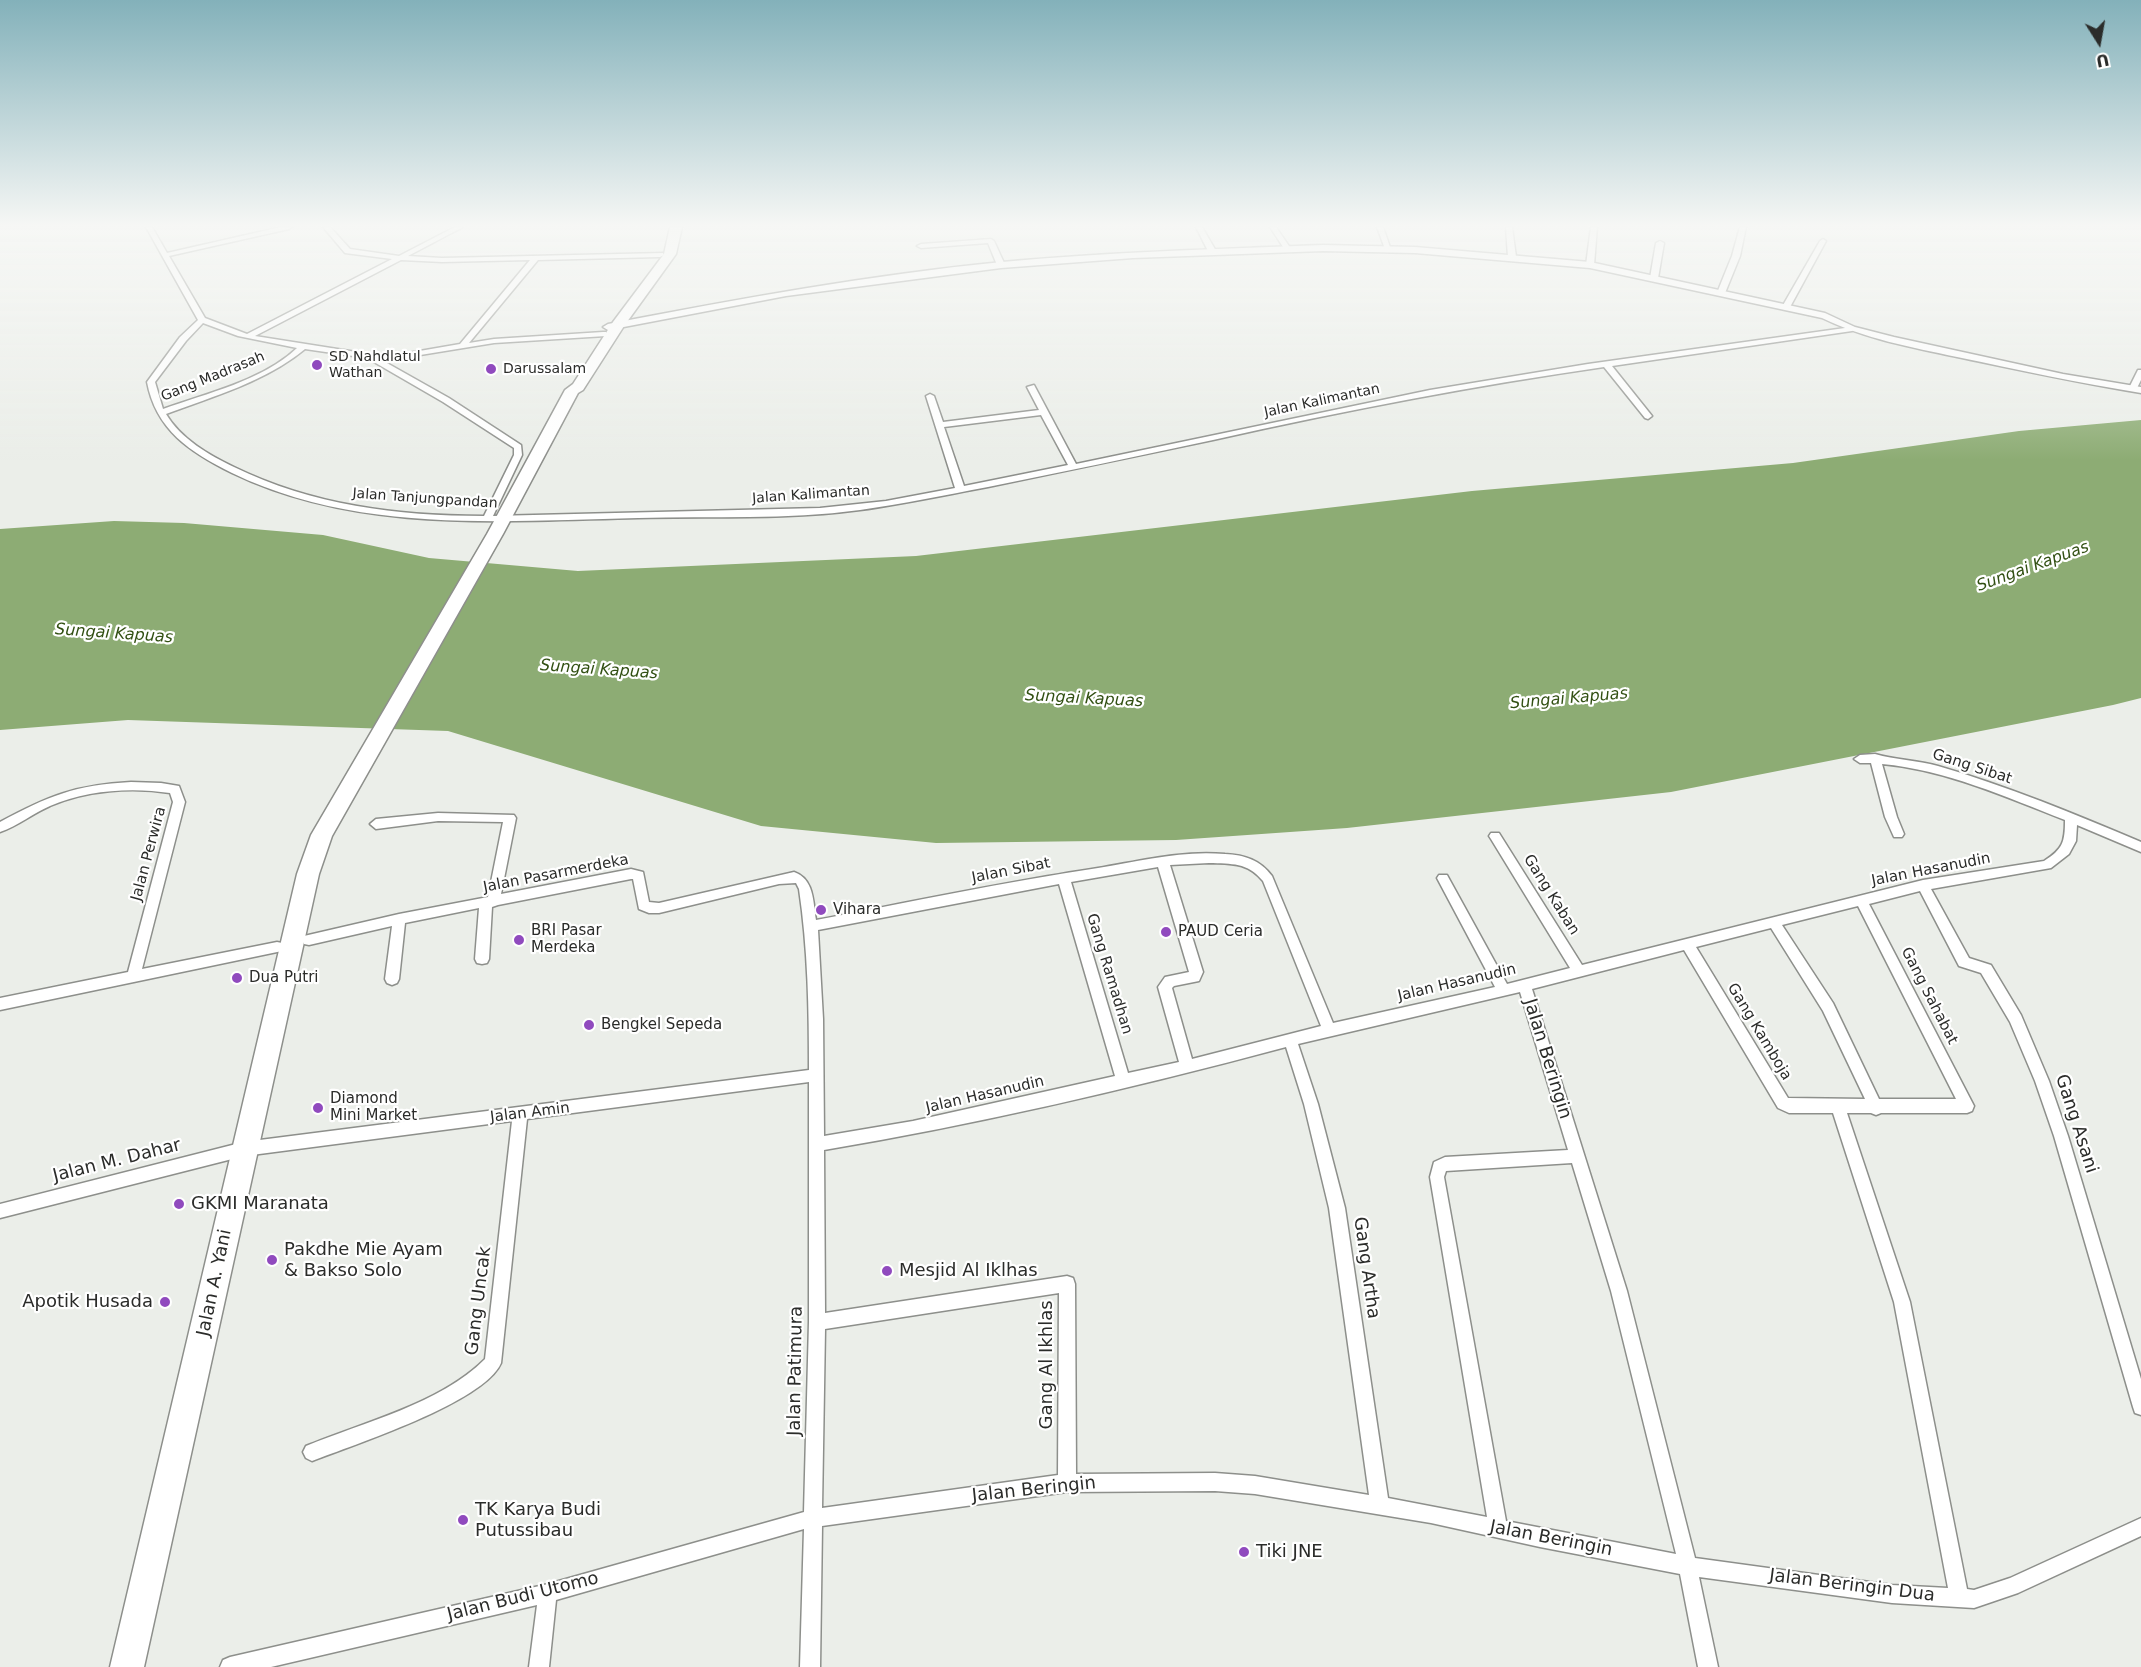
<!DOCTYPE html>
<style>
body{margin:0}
#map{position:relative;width:2141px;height:1667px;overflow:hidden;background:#ebeee9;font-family:"DejaVu Sans",sans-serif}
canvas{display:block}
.north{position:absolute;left:2069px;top:12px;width:60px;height:60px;-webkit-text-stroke:4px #fff;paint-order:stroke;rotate:169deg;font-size:16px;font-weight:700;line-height:24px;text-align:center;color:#2b2c2a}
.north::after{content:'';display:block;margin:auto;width:21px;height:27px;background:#2b2c2a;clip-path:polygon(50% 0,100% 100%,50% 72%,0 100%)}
</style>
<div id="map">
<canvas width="2141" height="1667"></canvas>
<div class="north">U</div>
</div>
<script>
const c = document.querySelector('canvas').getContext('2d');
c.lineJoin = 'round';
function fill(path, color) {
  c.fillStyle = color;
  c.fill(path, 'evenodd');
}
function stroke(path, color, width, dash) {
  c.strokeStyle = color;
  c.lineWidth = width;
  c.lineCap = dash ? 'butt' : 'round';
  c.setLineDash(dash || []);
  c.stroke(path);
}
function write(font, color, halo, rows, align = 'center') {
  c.font = font + ' "DejaVu Sans",sans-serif';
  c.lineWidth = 4.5;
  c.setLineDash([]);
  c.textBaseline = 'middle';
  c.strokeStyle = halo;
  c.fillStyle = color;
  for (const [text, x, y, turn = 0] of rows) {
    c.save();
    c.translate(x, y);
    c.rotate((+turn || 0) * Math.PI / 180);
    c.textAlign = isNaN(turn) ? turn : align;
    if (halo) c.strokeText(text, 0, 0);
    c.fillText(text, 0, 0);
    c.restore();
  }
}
const water = new Path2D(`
 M2141 420V698L2113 705 1671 792 1347 828 1176 840 936 843 761 826 448 731 128 720 0 730V529L114 521 184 523 323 535 429 558 578 571 916 556 1472 491 1793 463 2019 431Z`);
const minor = new Path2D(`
 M146 227H152L167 253 281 227H292L289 229 169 256 205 318 247 334 392 259 345 253 323 227H330L350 249 399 256 455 227H463L408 256 442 258 663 253 664 255 660 257 538 260 469 343 494 339 603 332H606V336L494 343 408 357 378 358 449 398 521 445 522 455 493 516 820 508 886 501 955 488 926 396 930 394 934 396 943 422 1039 410 1027 387 1034 385 1076 464 1430 390 1588 364 1852 327 1856 329 1852 331 1612 366 1652 416 1648 419 1645 418 1604 367C1472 386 1342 411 1213 440 1138 456 1063 472 988 487 945 495 903 504 860 510 786 520 712 516 638 518 502 521 358 534 232 473 190 452 156 430 147 382L180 337 198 320ZM401 260 442 262 530 260 460 344 408 353 369 354 255 336ZM203 323 238 336 297 348C262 381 207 393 163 409L155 382 186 341ZM305 349 367 358 443 402 514 448V455L484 516C397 516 312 505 234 467 209 455 181 439 166 414 214 396 265 382 305 349ZM1041 415 1068 465 964 486 944 427Z
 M1196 227H1202L1216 251 1215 253H1209Z
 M1270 227H1276L1291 249 1289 250H1285Z
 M1377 227H1383L1391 250 1385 249Z
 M1506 227H1512L1516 257 1512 259 1508 257Z
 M1591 227H1597L1594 265 1590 267 1586 265Z
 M1740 227H1746L1740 256 1725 293 1718 295 1717 293 1732 256Z
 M991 239 994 241 1005 265 1004 267 997 265 988 243 921 248 917 246 921 244Z
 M1823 239 1826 241 1790 307 1783 309 1782 307 1820 241Z
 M1660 241 1664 243 1658 278 1654 280 1650 278 1656 243Z
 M2138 370H2141V380L2136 390H2130L2129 388Z
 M1875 754C1895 760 1917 760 1938 766 2007 786 2075 814 2141 842V852L2077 825 2076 841 2069 854 2051 868 1931 889 1969 958 1991 965 2021 1015 2049 1081 2068 1136 2141 1379V1415L2135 1413 2133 1407 2054 1136 2035 1081 2010 1022 1981 973 1959 966 1920 891 1869 904 1974 1106 1972 1111 1967 1113H1881L1876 1115 1871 1113H1847L1910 1302 1967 1589 1974 1590 2010 1578 2141 1518V1536L2018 1593 1974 1608 1892 1603 1699 1577 1718 1667H1698L1680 1574 1540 1547 1431 1523 1255 1494 1215 1491 1067 1492 822 1526 820 1667H800L804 1529 556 1600 549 1667H529L537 1605 271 1667H220L223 1660 230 1657 548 1584 804 1512 809 1322V1082L527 1119 501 1363C485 1402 353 1445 312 1461L306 1458 303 1452 306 1446C364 1422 440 1404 485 1359L512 1121 244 1156 0 1218V1204L244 1142 809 1070C809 1009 808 949 799 889L796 883 779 884 659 913H649L639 909 633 879H631L498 905 492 907 489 959 487 963 482 964 477 963 475 959 479 908 405 923 399 979 397 983 392 985 387 983 385 979 392 926 309 945 304 944 303 940 304 936 399 914 488 897 503 822 438 821 376 829 370 824 376 819 438 813 514 815 516 818 501 894 631 869 643 872 649 902 659 903 794 872C814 879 813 901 816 920 910 902 1005 882 1098 868 1140 861 1182 850 1225 854 1245 855 1260 860 1272 876L1333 1023 1495 987 1437 878 1439 875H1447L1507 984 1570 968 1491 839 1489 836 1491 833H1499L1582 965 1923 880 2044 861C2063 849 2065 842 2065 820 2006 797 1946 770 1882 764L1897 817 1904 834 1902 837H1894L1885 817 1871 763H1860L1854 759 1860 755ZM1209 863C1232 864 1247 862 1263 881L1321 1026 1192 1059 1172 988 1174 986 1199 981 1203 972 1170 865ZM1158 867 1189 972 1165 977 1158 987 1179 1062 1128 1073 1071 882ZM1059 884 1115 1076 913 1121 824 1136 823 1019 818 930ZM1858 906 1956 1099H1879L1833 1003 1782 925ZM1771 928 1823 1011 1865 1099 1788 1098 1696 947ZM1684 950 1778 1108 1789 1113H1833L1894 1302 1948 1588 1892 1585 1695 1558 1627 1291 1532 989ZM1520 992 1568 1150 1445 1157 1434 1162 1430 1177 1487 1517 1388 1498 1345 1208 1318 1104 1298 1044ZM1286 1047 1304 1104 1329 1208 1369 1495 1255 1476 1215 1473 1076 1474 1075 1284 1073 1278 1067 1276 825 1313 824 1150C979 1124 1133 1088 1286 1047ZM1572 1163 1611 1291 1676 1554 1506 1521 1444 1177 1446 1171ZM1059 1293 1058 1475 822 1508 825 1329Z
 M131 782 161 783 179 786 185 802 142 969 277 942 282 943 283 947 282 951 0 1010V998L128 972 173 802 170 793C132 787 86 790 50 806 33 813 18 826 0 832V822C48 796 75 785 131 782Z`);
const tertiary = new Path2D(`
 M1323 245 1415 247 1590 262 1825 313 1855 327 1894 337 2063 374 2141 387V393C2079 383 2019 370 1957 357 1911 347 1865 339 1822 318L1590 268 1415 253 1323 251 1133 258 1001 268 786 296 608 330 603 327 608 324C739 299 869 275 1002 262 1109 252 1216 249 1323 245Z`);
const trunk = new Path2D(`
 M670 227H682L676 254 624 326 583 390 578 393 503 534 332 836 319 874 144 1667H110L297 874 311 835 487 534 565 390 573 384 613 322 664 254Z`);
const markers = [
 [317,365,6,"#904abe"],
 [491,369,6,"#904abe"],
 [821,910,6,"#904abe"],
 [1166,932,6,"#904abe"],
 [519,940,6,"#904abe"],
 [237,978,6,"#904abe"],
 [589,1025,6,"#904abe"],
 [318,1108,6,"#904abe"],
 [179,1204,6,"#904abe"],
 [272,1260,6,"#904abe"],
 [887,1271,6,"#904abe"],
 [165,1302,6,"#904abe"],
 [463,1520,6,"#904abe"],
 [1244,1552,6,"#904abe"]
];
const farPoinames = [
 ["SD Nahdlatul",329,357],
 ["Wathan",329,373],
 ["Darussalam",503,369]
];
const farStreetnames = [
 ["Gang Madrasah",213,377,-22],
 ["Jalan Kalimantan",1322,401,-12],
 ["Jalan Kalimantan",811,495,-4],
 ["Jalan Tanjungpandan",425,499,4]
];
const streetNames = [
 ["Gang Sibat",1972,767,18],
 ["Jalan Perwira",149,854,-75],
 ["Jalan Hasanudin",1931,870,-11],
 ["Jalan Sibat",1011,871,-11],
 ["Jalan Pasarmerdeka",556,874,-11],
 ["Gang Kaban",1551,895,58],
 ["Gang Ramadhan",1109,974,73],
 ["Jalan Hasanudin",1457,983,-13],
 ["Gang Sahabat",1929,996,63],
 ["Gang Kamboja",1759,1032,59],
 ["Jalan Hasanudin",985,1095,-13],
 ["Jalan Amin",530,1113,-7]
];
const poiNames = [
 ["Vihara",833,910],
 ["BRI Pasar",531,931],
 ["Merdeka",531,948],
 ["PAUD Ceria",1178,932],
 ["Dua Putri",249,978],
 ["Bengkel Sepeda",601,1025],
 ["Diamond",330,1099],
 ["Mini Market",330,1116]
];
const waterNames = [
 ["Sungai Kapuas",2033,567,-20],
 ["Sungai Kapuas",114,634,4],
 ["Sungai Kapuas",599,670,4],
 ["Sungai Kapuas",1084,699,3],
 ["Sungai Kapuas",1569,699,-5]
];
const nearStreetnames = [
 ["Jalan Beringin",1547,1059,73],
 ["Gang Asani",2076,1124,72],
 ["Jalan M. Dahar",117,1161,-14],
 ["Gang Artha",1366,1268,82],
 ["Jalan A. Yani",215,1283,-78],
 ["Gang Uncak",479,1301,-83],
 ["Gang Al Ikhlas",1047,1365,-90],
 ["Jalan Patimura",796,1371,-89],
 ["Jalan Beringin",1034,1490,-6],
 ["Jalan Beringin",1551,1539,11],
 ["Jalan Beringin Dua",1852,1586,7],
 ["Jalan Budi Utomo",523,1597,-14]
];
const nearPoinames = [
 ["GKMI Maranata",191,1204],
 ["Pakdhe Mie Ayam",284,1250],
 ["& Bakso Solo",284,1271],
 ["Mesjid Al Iklhas",899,1271],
 ["Apotik Husada",153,1302,"right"],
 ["TK Karya Budi",475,1510],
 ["Putussibau",475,1531],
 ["Tiki JNE",1256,1552]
];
fill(water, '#8dac74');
stroke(minor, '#8d8f8b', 3);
stroke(tertiary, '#8d8f8b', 3);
stroke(trunk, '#8d8f8b', 3);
fill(minor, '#fff');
fill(tertiary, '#fff');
fill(trunk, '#fff');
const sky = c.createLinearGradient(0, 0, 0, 460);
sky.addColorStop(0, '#83b1ba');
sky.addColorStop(0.49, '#f6f7f5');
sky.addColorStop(1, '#f6f7f500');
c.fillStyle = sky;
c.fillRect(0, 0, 2141, 460);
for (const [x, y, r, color] of markers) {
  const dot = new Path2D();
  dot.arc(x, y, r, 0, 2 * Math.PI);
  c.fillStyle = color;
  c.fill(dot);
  stroke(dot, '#fff', 2);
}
write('14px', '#2b2c2a', '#fff', farPoinames, 'left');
write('14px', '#2b2c2a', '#fff', farStreetnames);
write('15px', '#2b2c2a', '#fff', streetNames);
write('15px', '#2b2c2a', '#fff', poiNames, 'left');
write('italic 16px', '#325013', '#fff', waterNames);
write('18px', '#2b2c2a', '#fff', nearStreetnames);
write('18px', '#2b2c2a', '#fff', nearPoinames, 'left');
</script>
